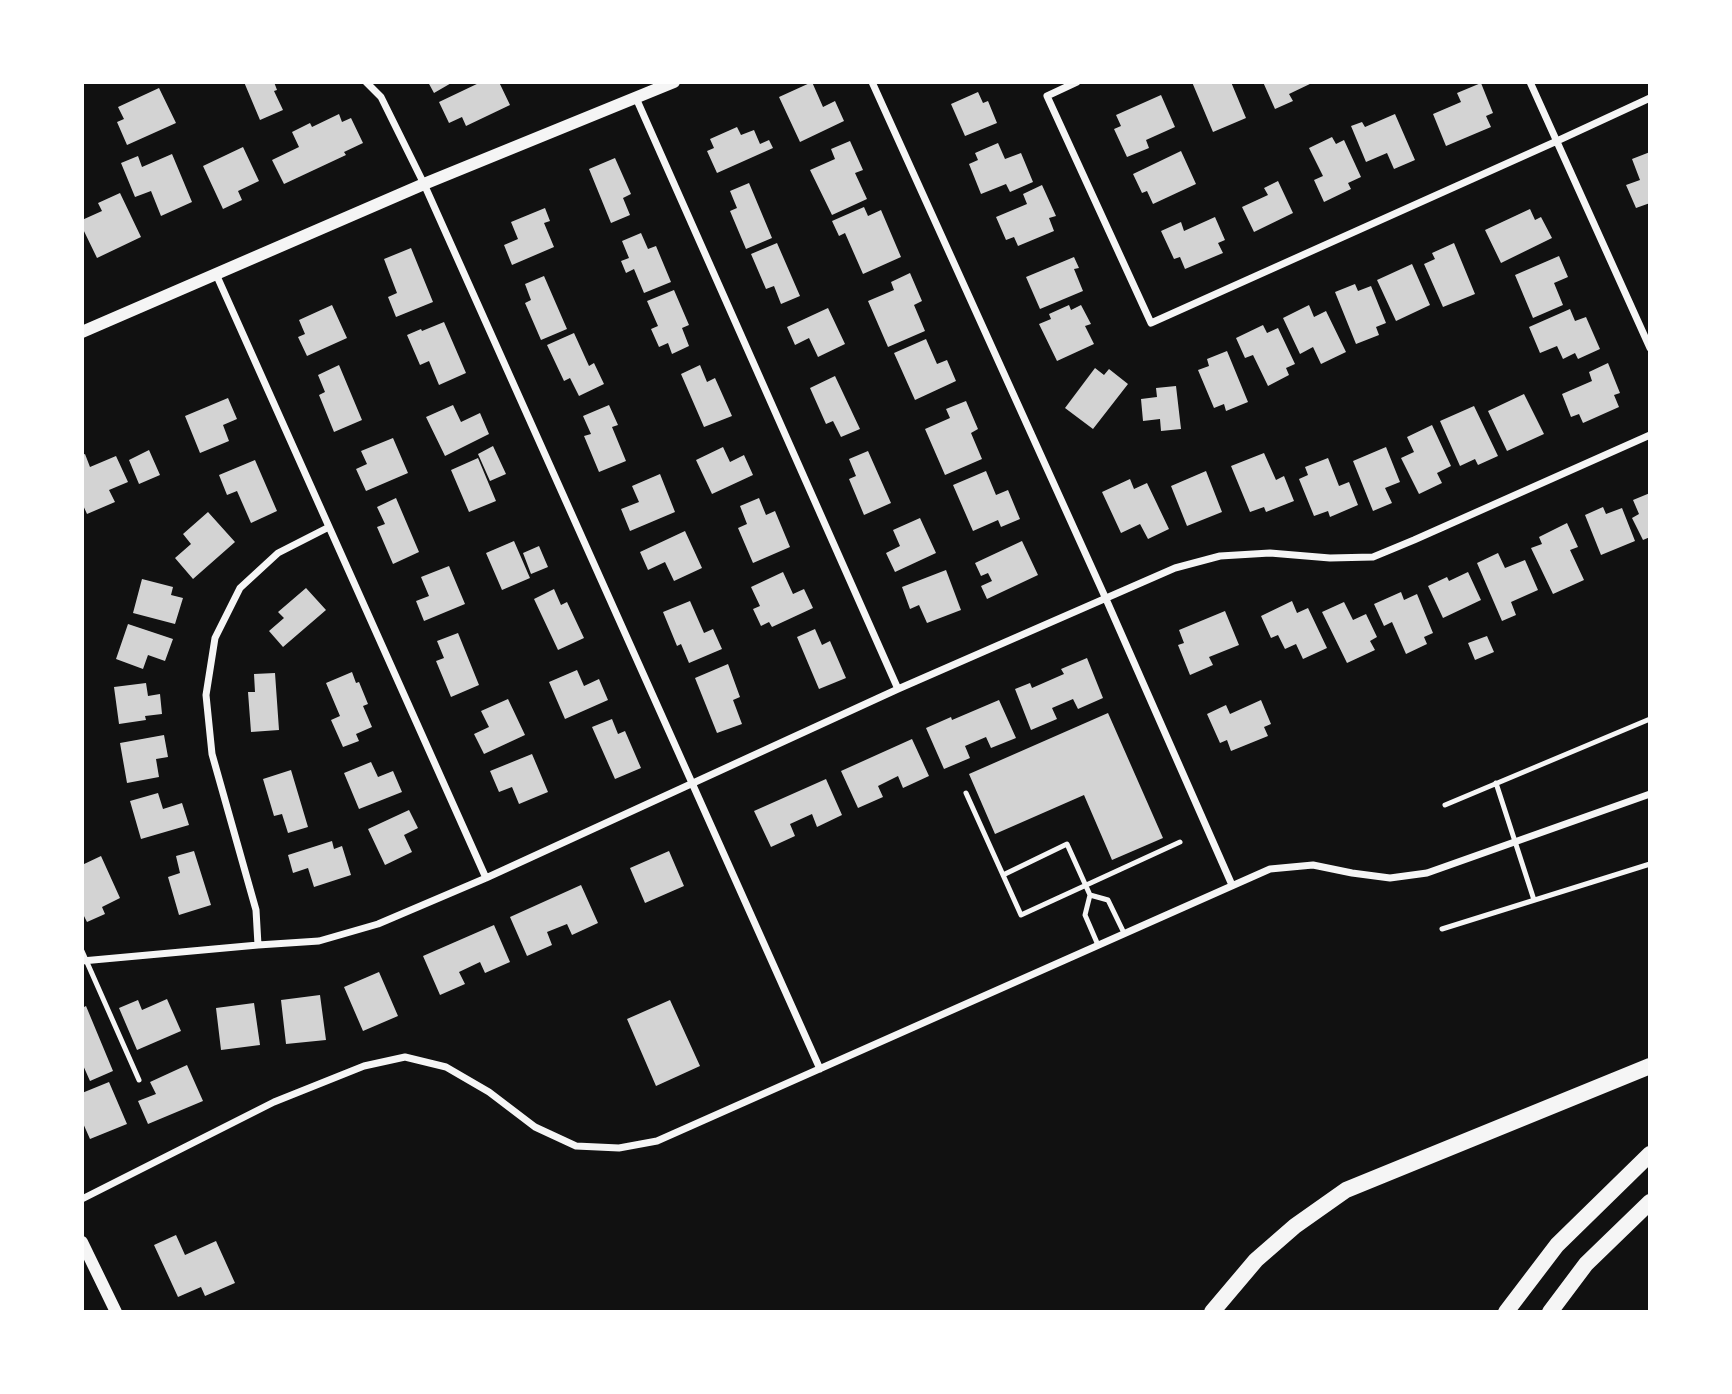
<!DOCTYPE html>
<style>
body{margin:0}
#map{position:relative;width:1732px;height:1394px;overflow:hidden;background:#111;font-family:"Work Sans",sans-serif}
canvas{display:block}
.frame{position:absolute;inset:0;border:84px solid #fff;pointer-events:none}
</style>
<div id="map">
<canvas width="1732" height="1394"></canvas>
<div class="frame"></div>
</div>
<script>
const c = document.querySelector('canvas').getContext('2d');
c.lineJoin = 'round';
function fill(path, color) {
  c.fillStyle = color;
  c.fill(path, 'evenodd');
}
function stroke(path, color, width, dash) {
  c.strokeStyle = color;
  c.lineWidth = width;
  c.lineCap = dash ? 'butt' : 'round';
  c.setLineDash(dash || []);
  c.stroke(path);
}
const building = new Path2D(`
 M244 82H274L277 90 274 91 283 110 260 120Z
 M428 82H453L434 93Z
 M481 82H499L510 105 466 126 462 117 449 123 439 102Z
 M812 82 823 107 835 101 844 121 800 142 779 97Z
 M1192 82H1231L1246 118 1213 132Z
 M1263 82H1314L1289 94 1293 101 1275 109Z
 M1481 83 1493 113 1486 116 1491 127 1446 146 1433 114 1461 102 1457 93Z
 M159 88 176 123 127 145 117 122 124 119 118 107Z
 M978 92 983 103 988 101 997 123 965 136 951 104Z
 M1161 95 1175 127 1146 140 1149 148 1127 157 1114 129 1121 126 1116 115Z
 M339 114 342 122 351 118 363 143 344 152 346 155 284 184 272 160 299 147 292 132 310 123 312 127Z
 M1395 114 1415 160 1394 169 1387 153 1366 162 1351 126 1362 122 1365 127Z
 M737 127 741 135 754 130 760 144 769 140 773 148 717 173 707 151 714 148 710 139Z
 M1332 137 1336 144 1344 140 1361 177 1348 183 1351 189 1324 202 1314 180 1323 176 1309 148Z
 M850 141 863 170 855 173 867 199 832 215 810 170 835 159 831 149Z
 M998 143 1005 159 1021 153 1033 182 1010 192 1006 184 981 194 969 164 978 160 975 153Z
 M243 147 259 181 238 191 242 200 223 209 203 166Z
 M1181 151 1196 184 1153 204 1147 191 1142 193 1133 174Z
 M1650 152V203L1636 208 1626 185 1640 180 1632 159Z
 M172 154 192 202 161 216 151 191 135 197 121 163 138 156 142 167Z
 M615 158 631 194 623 198 630 215 611 223 589 169Z
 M1278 181 1293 213 1254 232 1242 207 1268 195 1264 188Z
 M749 183 772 238 746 249 730 211 737 208 730 191Z
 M1042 185 1056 216 1049 218 1054 231 1018 246 1014 237 1006 240 996 217 1027 204 1023 194Z
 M120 193 141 237 97 258 82 227V220L102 211 98 203Z
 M864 207 868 216 881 210 901 257 863 274 845 233 839 236 832 221Z
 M545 208 550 221 544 223 554 247 512 265 504 245 518 239 511 222Z
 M1530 209 1535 220 1541 217 1552 238 1501 263 1485 230Z
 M1215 217 1225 240 1218 243 1223 253 1185 269 1180 257 1174 259 1161 231 1181 222 1184 231Z
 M641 233 648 249 656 246 671 282 644 293 634 269 626 273 621 261 629 258 622 241Z
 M777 243 800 296 781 304 774 286 766 289 751 254Z
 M1454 243 1475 294 1443 307 1424 264 1435 259 1432 253Z
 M411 248 433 302 396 317 388 297 397 293 384 259Z
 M1559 256 1568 277 1554 283 1563 305 1533 318 1515 275Z
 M1074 257 1079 268 1074 269 1083 291 1040 309 1026 277Z
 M1412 264 1430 305 1396 321 1377 280Z
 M910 273 922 301 914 305 925 331 888 347 868 301 894 290 891 282Z
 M544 276 567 329 541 340 525 303 531 300 525 284Z
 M1355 284 1358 291 1371 286 1386 323 1376 327 1379 335 1356 344 1335 292Z
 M674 290 689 325 682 328 689 346 672 354 668 343 659 347 651 329 658 326 647 301Z
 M332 305 347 338 307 356 298 337 305 334 299 320Z
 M1069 305 1071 310 1081 305 1091 324 1085 326 1094 344 1057 361 1039 324 1051 319 1049 314Z
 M1309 305 1314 317 1326 311 1346 352 1321 364 1313 347 1300 354 1283 318Z
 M828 308 845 344 818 357 809 338 795 345 787 327Z
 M1570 309 1575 321 1586 317 1600 349 1578 359 1575 353 1563 359 1557 346 1540 353 1529 327Z
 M444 322 466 373 439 385 429 361 420 365 407 335 421 329 422 331Z
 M1263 325 1267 333 1278 328 1295 364 1286 368 1289 375 1268 386 1253 355 1245 358 1236 338Z
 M574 333 589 366 594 363 604 384 579 396 570 378 564 381 547 345Z
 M926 339 937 364 947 360 956 381 915 400 894 353Z
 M1227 351 1248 402 1226 411 1224 404 1214 408 1198 370 1209 366 1207 359Z
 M1608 363 1620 393 1614 395 1619 407 1583 423 1579 414 1571 417 1562 394 1592 381 1589 372Z
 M339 365 362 420 334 432 319 395 325 392 318 375Z
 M700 365 707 382 715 378 732 416 704 427 681 374Z
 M1095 368 1104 375 1109 369 1128 384 1093 429 1065 408Z
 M835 376 860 429 841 437 833 421 826 424 810 388Z
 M1176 386 1181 429 1161 431 1160 419 1143 421 1141 399 1157 397 1156 388Z
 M1524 394 1544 434 1507 451 1488 411Z
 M228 398 237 419 223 425 229 441 200 453 185 416Z
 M966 401 978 429 971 433 982 459 945 475 925 429 950 418 946 409Z
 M453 405 461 422 480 413 489 434 445 456 426 417Z
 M609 405 618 425 612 427 626 461 599 472 584 436 591 434 583 416Z
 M1474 406 1498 456 1478 465 1475 459 1460 466 1440 421Z
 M1432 425 1451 466 1437 473 1442 483 1419 494 1401 458 1414 452 1407 437Z
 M393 438 408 473 366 491 356 469 367 464 361 451Z
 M493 446 506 474 490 481 478 454Z
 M723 447 730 462 744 455 753 475 712 494 696 460Z
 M1386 447 1400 482 1385 488 1392 503 1373 511 1353 461Z
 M149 450 160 475 139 484 129 460Z
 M868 451 891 503 864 515 849 479 856 476 849 459Z
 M1264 453 1276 480 1284 476 1294 501 1266 512 1264 507 1250 512 1231 466Z
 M85 454 90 467 116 456 128 482 109 490 115 502 87 514 82 503V455Z
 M478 458 496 501 469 512 451 470Z
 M1328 458 1339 486 1349 482 1358 505 1330 517 1328 511 1314 516 1299 479 1308 475 1305 467Z
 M255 460 277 511 251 523 237 491 227 495 219 475Z
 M986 471 996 495 1008 490 1020 519 1001 527 998 520 973 531 953 485Z
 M1206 471 1222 512 1187 526 1171 486Z
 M660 474 675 512 630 531 621 509 639 502 632 486Z
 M1130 479 1134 489 1147 483 1169 529 1148 539 1140 524 1121 533 1102 492Z
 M1650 493V537L1643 540 1632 518 1639 514 1633 500Z
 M396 498 419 552 393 564 377 527 385 524 377 507Z
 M759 498 766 515 775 511 790 547 753 563 738 528 747 524 740 506Z
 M1603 507 1606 514 1622 508 1635 541 1601 555 1585 515Z
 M208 512 235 542 193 579 175 558 191 544 183 534Z
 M920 518 936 553 895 572 886 553 900 546 893 530Z
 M1567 523 1578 547 1570 550 1584 580 1553 594 1531 548 1542 544 1539 537Z
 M685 531 702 568 674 581 665 562 648 570 640 552Z
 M514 541 530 578 502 590 486 553Z
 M1022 541 1038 575 987 599 981 586 992 581 988 573 981 576 975 563Z
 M539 546 548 567 531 574 523 553Z
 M1498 553 1505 568 1525 560 1538 590 1511 602 1516 615 1502 621 1477 563Z
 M449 566 465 604 424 621 416 601 429 596 421 577Z
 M946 570 961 610 927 623 919 605 910 609 902 587Z
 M783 572 793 594 804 589 813 608 772 627 769 622 761 626 753 609 760 606 751 587Z
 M1468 572 1481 600 1443 618 1428 586 1447 577 1449 581Z
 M142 579 173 587 171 595 183 598 175 624 133 613Z
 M306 588 326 610 283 647 269 631 284 618 278 612Z
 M554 589 561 605 567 602 584 638 558 650 534 599Z
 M1401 592 1404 600 1417 594 1433 633 1424 637 1427 644 1406 654 1392 622 1384 626 1374 604Z
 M690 601 704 633 713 629 722 649 689 663 681 644 677 646 663 612Z
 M1292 601 1297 613 1308 608 1327 648 1303 659 1296 644 1285 649 1278 635 1271 638 1261 616Z
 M1344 602 1353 620 1366 614 1377 637 1370 641 1375 650 1347 663 1322 612Z
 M1225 611 1239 645 1209 657 1213 665 1190 675 1178 645 1184 643 1179 630Z
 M128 624 173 639 165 661 148 655 143 669 116 659Z
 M815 629 822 645 830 641 846 678 819 689 797 637Z
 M458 633 479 685 451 697 436 661 444 658 437 641Z
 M1487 636 1494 652 1475 660 1468 643Z
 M1087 658 1103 698 1078 709 1073 699 1052 708 1057 719 1031 730 1015 689 1030 683 1032 688 1064 674 1061 669Z
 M728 664 740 697 733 700 742 724 717 733 695 678Z
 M577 670 584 686 599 679 608 700 565 719 549 682Z
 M352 672 356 683 359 682 368 704 363 706 372 727 356 734 359 741 343 747 331 720 340 716 326 683Z
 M275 673 279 730 251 732 248 692H255L254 674Z
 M146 683 148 696 160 694 162 714 145 716 146 720 119 724 114 687Z
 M508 699 525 735 484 754 474 734 489 727 481 711Z
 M999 700 1016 738 991 748 986 737 965 746 970 758 944 769 926 728 951 717 952 720Z
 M1261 700 1271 724 1264 727 1268 736 1231 751 1227 740 1220 743 1207 714 1226 705 1230 714Z
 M1108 713 1163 838 1112 860 1084 795 995 834 969 774Z
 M612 719 618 734 625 731 641 768 615 779 592 727Z
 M164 735 168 757 156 759 159 777 127 783 120 743Z
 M912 739 929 776 903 788 898 776 878 786 883 797 858 808 841 771Z
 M532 754 548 792 519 804 512 787 499 792 490 771Z
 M371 762 378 777 393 771 402 792 359 809 344 773Z
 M291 770 308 827 288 833 282 814 274 816 263 779Z
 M826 779 842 815 817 827 812 814 790 824 795 836 771 847 754 811Z
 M158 793 163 809 182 803 189 825 141 839 130 801Z
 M409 810 418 828 404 835 412 852 385 865 368 829Z
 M332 841 334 849 342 846 351 875 314 887 308 868 293 873 288 855Z
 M194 851 211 905 179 915 168 877 180 873 176 856Z
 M669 851 684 886 645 903 630 868Z
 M101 856 120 898 102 907 105 914 87 922 82 912V865Z
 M581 885 598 923 572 935 567 924 547 932 552 945 527 956 510 917Z
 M494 925 510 962 485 973 480 962 459 972 465 984 440 995 423 956Z
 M379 972 398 1016 363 1031 344 987Z
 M320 995 326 1040 286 1044 281 1000Z
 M167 999 181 1031 137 1050 119 1008 138 1000 142 1010Z
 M670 1000 700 1066 656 1086 627 1019Z
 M254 1003 260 1045 221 1050 216 1008Z
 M86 1006 113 1071 90 1081 82 1063V1008Z
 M187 1065 203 1101 148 1124 138 1101 156 1094 150 1082Z
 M109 1082 127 1124 90 1139 82 1121V1093Z
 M176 1235 185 1255 216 1241 235 1283 205 1296 201 1287 178 1297 154 1245Z`);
const service = new Path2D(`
 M1496 783 1534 900
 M966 793 1003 875
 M1445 805 1650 719
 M1090 895 1067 844 1003 875 1021 915 1180 842
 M1442 929 1650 864
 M1098 945 1085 915 1090 895 1108 900 1124 933
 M82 951 139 1080`);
const minor = new Path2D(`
 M366 82 381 97 424 184 820 1069
 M872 82 1106 599 1232 885
 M1077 82 1047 96 1151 323 1557 141 1650 98
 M1530 82 1650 348
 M636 98 898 689
 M216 274 486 878
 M258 945 256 910 212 754 206 695 215 638 240 588 278 553 329 527
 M82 961 258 945 319 941 378 924 486 878 898 689 1175 568 1220 556 1270 553 1330 558 1373 557 1414 540 1650 435
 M82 1199 274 1102 364 1066 405 1057 446 1067 489 1092 535 1127 576 1146 619 1148 657 1141 1270 869 1313 865 1352 873 1390 878 1427 873 1650 794`);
const tertiary = new Path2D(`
 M82 332 424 184 674 82
 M82 1242 116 1312`);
const trunk = new Path2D(`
 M1212 1312 1256 1260 1295 1226 1346 1190 1650 1066
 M1506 1312 1557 1245 1650 1154
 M1550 1312 1586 1264 1650 1202`);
fill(building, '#d3d3d3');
stroke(service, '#f5f5f5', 5);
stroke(minor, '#f5f5f5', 7);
stroke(tertiary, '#f5f5f5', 12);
stroke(trunk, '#f5f5f5', 16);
</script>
